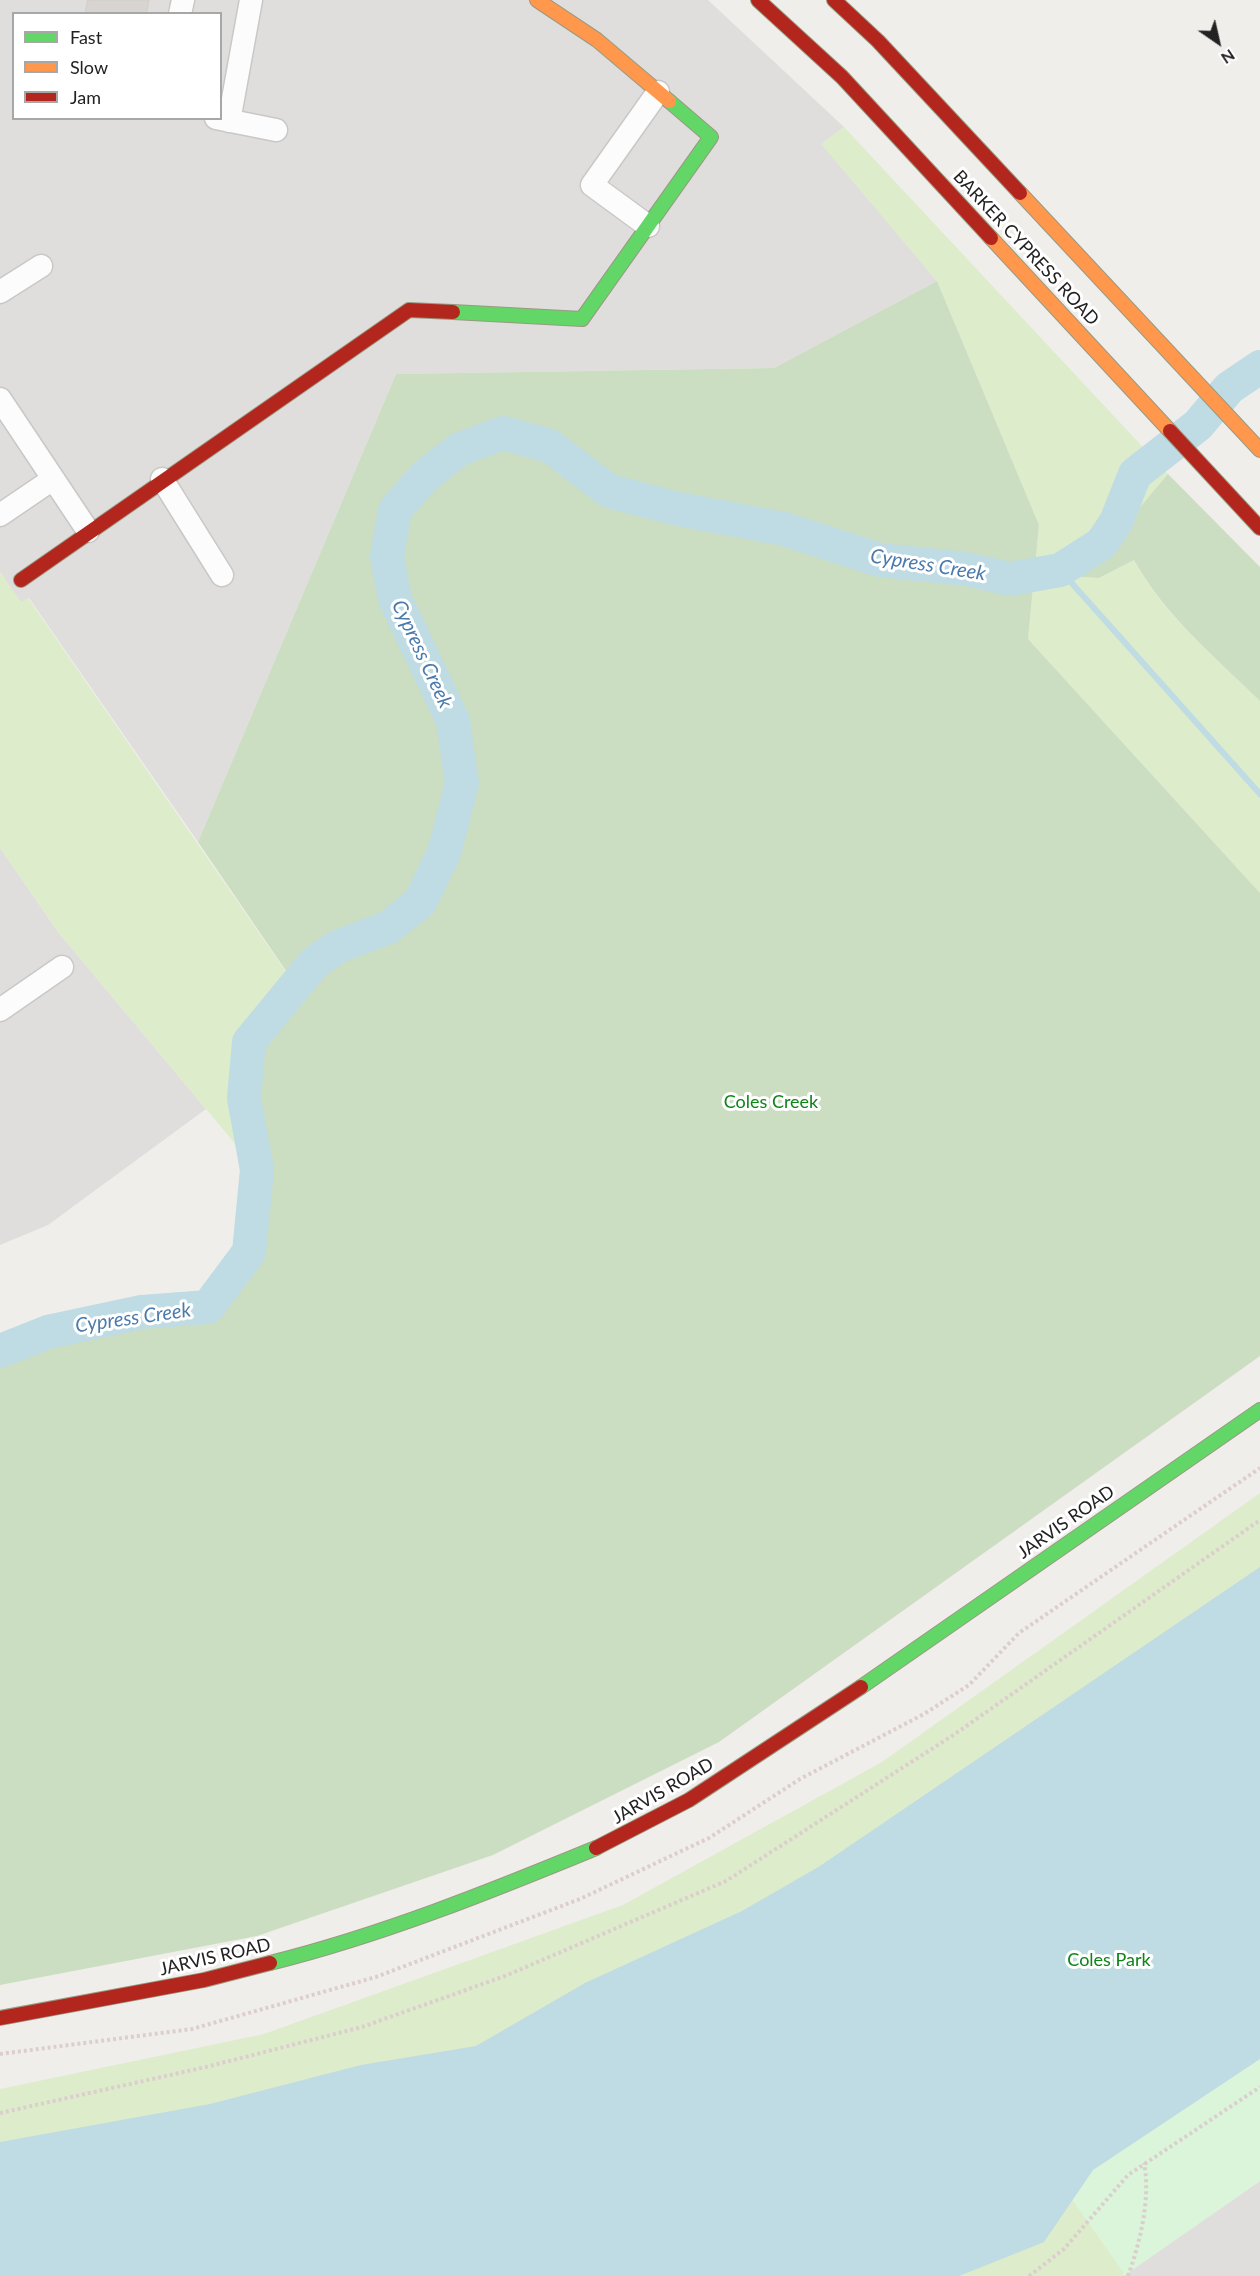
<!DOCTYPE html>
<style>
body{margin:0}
#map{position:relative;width:1260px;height:2276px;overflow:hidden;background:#f0eeeb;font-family:Lato,sans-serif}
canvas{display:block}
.legend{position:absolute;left:12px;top:12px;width:210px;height:108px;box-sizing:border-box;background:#fff;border:2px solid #a7a7a7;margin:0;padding:8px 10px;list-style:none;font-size:18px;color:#222}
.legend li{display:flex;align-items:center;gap:12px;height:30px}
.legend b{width:30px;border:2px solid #a7a7a7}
.north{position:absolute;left:1188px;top:12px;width:60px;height:60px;-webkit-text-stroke:4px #fff;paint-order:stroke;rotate:146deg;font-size:16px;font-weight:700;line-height:24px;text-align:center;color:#222}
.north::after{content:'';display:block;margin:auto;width:21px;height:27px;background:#222;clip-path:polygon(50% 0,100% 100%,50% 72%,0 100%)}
</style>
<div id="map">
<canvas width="1260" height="2276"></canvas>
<ul class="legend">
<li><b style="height:8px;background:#63d668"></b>Fast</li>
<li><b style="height:8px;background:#ff974d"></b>Slow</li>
<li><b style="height:8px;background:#b3261e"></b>Jam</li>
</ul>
<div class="north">N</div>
</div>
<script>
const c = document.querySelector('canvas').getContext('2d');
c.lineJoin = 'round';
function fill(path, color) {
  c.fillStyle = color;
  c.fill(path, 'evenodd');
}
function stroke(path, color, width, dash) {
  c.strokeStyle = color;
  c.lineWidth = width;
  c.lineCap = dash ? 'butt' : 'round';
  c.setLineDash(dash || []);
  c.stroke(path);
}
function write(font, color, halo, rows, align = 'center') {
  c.font = font + ' Lato,sans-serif';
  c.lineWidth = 6;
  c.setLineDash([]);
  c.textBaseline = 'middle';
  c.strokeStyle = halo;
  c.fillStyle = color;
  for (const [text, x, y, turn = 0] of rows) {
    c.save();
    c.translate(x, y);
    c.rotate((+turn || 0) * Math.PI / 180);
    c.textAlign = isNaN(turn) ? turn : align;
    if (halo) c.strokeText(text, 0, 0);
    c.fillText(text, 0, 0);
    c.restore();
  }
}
const residential = new Path2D(`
 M0 0H708L844 127 822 144 937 281 774 368 396 374 198 842 29 598 21 603 0 572ZM14 14H220V118H14Z
 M0 848 59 933 206 1109 48 1225 0 1245Z
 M1260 2181V2276H1123Z`);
const grass = new Path2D(`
 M844 127 1168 474 1082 577 1099 578 1134 560C1164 616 1215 657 1260 701V893L1028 639 1039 525 937 281 821 144Z
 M0 572 21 602 28 598 295 985 249 1042 244 1098 257 1170 59 933 0 848Z
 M1260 1493V1675L1123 2276H0V2089L264 2034 623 1905 882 1762Z`);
const forest = new Path2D(`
 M937 281 1039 525 1028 639 1260 893V1356L719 1742 493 1855 257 1936 0 1985V1351L48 1332 142 1312 208 1307 249 1252 257 1170 244 1098 249 1042 295 984 198 842 396 374 774 368Z
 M1168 474 1260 567V701C1215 657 1165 616 1134 560L1099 578 1081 577Z`);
const park = new Path2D(`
 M1260 1675V2181L1125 2275 1073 2201 1072 2175Z`);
const water = new Path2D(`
 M1260 1567V2059L1093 2170 1044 2242 959 2276H0V2142L210 2104 361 2065 476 2046 585 1983 742 1911 820 1866Z`);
const stream = new Path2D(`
 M1060 570 1260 794`);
const river = new Path2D(`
 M0 1351 48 1332 142 1312 208 1307 249 1252 257 1170 244 1098 249 1042 314 963 337 947 389 927 420 902 444 853 462 783 453 721 395 599 387 556 395 510 426 475 460 449 503 433 550 446 609 491 678 509 784 529 880 560 966 569 1010 579 1060 570 1101 544 1116 522 1135 474 1198 425 1229 388 1260 367`);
const building = new Path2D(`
 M88 0H149L146 14H85Z`);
const path = new Path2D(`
 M0 2054 192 2029 376 1977 580 1899 709 1838 800 1779 924 1714 969 1685 1019 1633 1260 1468
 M0 2113 206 2067 362 2027 505 1976 726 1881 955 1734 1260 1520
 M1029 2276 1064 2249 1128 2175 1260 2087
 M1128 2276C1140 2243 1151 2198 1144 2163`);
const street = new Path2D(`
 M180 14 183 0
 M216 118 276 130
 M229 121 251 0
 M648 226 592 185 658 92
 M0 292 41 266
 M0 399 88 531
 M162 479 222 575
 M0 515 53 479
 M0 1010 62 967`);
const fast = new Path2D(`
 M453 312 582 319 711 137 669 101
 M861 1687 1260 1410
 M270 1963C382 1935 489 1892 596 1848`);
const slow = new Path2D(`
 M537 0 597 40 669 101
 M1020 193 1260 450
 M991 238 1170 431`);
const jam = new Path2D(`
 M758 0 842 77 991 238
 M834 0 878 41 1020 193
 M1170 431 1260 528
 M21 580 409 310 453 312
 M596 1848 689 1800 861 1687
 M0 2018 204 1980 270 1963`);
const streetNames = [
 ["BARKER CYPRESS ROAD",1026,248,47],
 ["JARVIS ROAD",1066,1522,-35],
 ["JARVIS ROAD",663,1791,-30],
 ["JARVIS ROAD",215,1957,-13]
];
const parkNames = [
 ["Coles Creek",771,1102],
 ["Coles Park",1109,1960]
];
const waterNames = [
 ["Cypress Creek",928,565,9],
 ["Cypress Creek",422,654,65],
 ["Cypress Creek",133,1318,-8]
];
fill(residential, '#dfdedc');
fill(grass, '#ddeccb');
fill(forest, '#cbdec1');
fill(park, '#daf5da');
fill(water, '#bfdbe3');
stroke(stream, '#bfdbe3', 6);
stroke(river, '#bfdbe3', 34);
fill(building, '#d7d4d2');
stroke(building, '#d3d0cc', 1.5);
stroke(street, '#c9c8c7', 25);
stroke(fast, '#999a82', 16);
stroke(slow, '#999a82', 16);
stroke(jam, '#999a82', 16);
stroke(path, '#dccecd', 4, [3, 3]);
stroke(street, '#fdfcfc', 22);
stroke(fast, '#63d668', 14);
stroke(slow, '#ff974d', 14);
stroke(jam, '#b3261e', 14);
write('18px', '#222', '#fff', streetNames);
write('18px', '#0c8416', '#fff', parkNames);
write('italic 20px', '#4a7aab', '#fff', waterNames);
</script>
